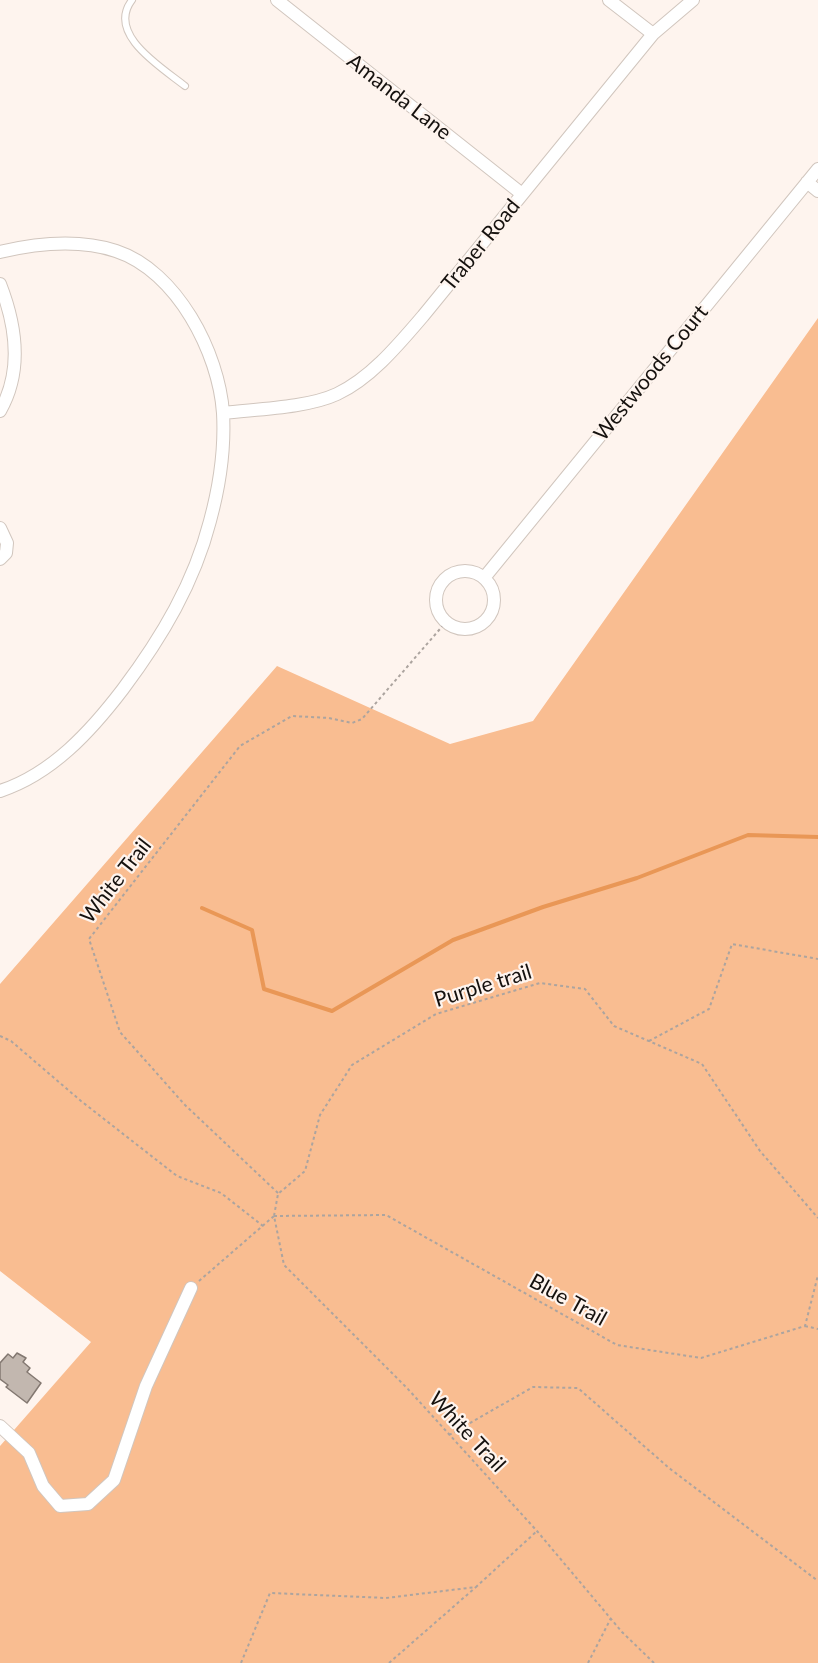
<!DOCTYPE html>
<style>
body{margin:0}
canvas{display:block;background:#fef4ee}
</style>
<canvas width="818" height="1663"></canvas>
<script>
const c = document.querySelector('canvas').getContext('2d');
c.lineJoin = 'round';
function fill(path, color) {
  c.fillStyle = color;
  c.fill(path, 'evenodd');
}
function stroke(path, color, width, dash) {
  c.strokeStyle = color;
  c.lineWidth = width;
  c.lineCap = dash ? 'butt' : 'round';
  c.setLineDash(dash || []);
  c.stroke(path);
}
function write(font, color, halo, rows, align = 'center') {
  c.font = font + ' Lato,sans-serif';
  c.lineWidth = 4.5;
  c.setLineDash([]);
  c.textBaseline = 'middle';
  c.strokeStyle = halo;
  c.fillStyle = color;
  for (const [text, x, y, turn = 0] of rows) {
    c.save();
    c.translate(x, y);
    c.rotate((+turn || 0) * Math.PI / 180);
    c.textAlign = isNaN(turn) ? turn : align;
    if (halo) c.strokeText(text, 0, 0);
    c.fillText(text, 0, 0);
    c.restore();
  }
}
const green = new Path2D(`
 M818 318V1663H0V1446L91 1342 0 1271V984L277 666 450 744 533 721Z`);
const stream = new Path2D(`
 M202 908 252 930 264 989 332 1011 453 940 543 907 637 878 748 835 818 837`);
const building = new Path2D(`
 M17 1353 26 1358 23 1362 30 1368 27 1372 41 1383 27 1403 6 1387 8 1385 0 1379V1363L8 1354 13 1358Z`);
const path = new Path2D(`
 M0 1036 11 1041 81 1101 177 1176 221 1193 263 1226
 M649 1041 709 1009 732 944 818 959
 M278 1193 185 1105 120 1032 89 939 240 746 292 716 329 718 352 723 362 719 446 622
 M274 1216 386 1215 617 1345 701 1358 805 1326 818 1275
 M199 1281 274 1216
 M805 1326 818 1329
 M449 1435 533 1387 578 1388 669 1468 818 1581
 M241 1663 270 1593 386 1598 476 1587 537 1531
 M389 1663 476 1587
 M588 1663 611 1618
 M654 1663 622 1632 537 1531 407 1388 284 1265 274 1216 278 1194 305 1171 320 1115 352 1065 436 1014 540 983 585 989 614 1026 702 1064 760 1151 818 1218`);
const service = new Path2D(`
 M132 0C106 34 161 67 185 86`);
const minor = new Path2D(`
 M277 0 522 194
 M609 0 653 34
 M807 182 818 191
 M0 252C38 243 79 239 116 251 177 271 219 353 223 413 225 448 219 488 210 521 194 583 162 637 123 689 91 731 52 774 0 791
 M0 284C16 325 23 371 0 411
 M223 413C256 409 307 408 337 394 371 378 399 344 423 316L653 34 693 0
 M0 528 7 543 6 553 0 559
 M436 600a29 29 0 1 1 58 0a29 29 0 1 1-58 0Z
 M484 578 818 169
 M0 1426 29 1453 43 1486 60 1506 88 1504 114 1480 146 1386 191 1288`);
const streetNames = [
 ["Amanda Lane",399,97,38],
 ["Traber Road",481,245,-51],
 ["Westwoods Court",651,373,-51],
 ["White Trail",116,881,-52],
 ["Purple trail",483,986,-17],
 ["Blue Trail",568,1300,29],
 ["White Trail",467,1432,47]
];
fill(green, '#f9bd91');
stroke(stream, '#e99756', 4);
fill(building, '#c2b7af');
stroke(building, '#837871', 1.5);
stroke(service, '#d1c6be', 8);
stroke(minor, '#d1c6be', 14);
stroke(path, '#aca49f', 2, [3, 3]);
stroke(service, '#fff', 6);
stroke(minor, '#fff', 12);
write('21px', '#15110e', '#fef4ee', streetNames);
</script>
